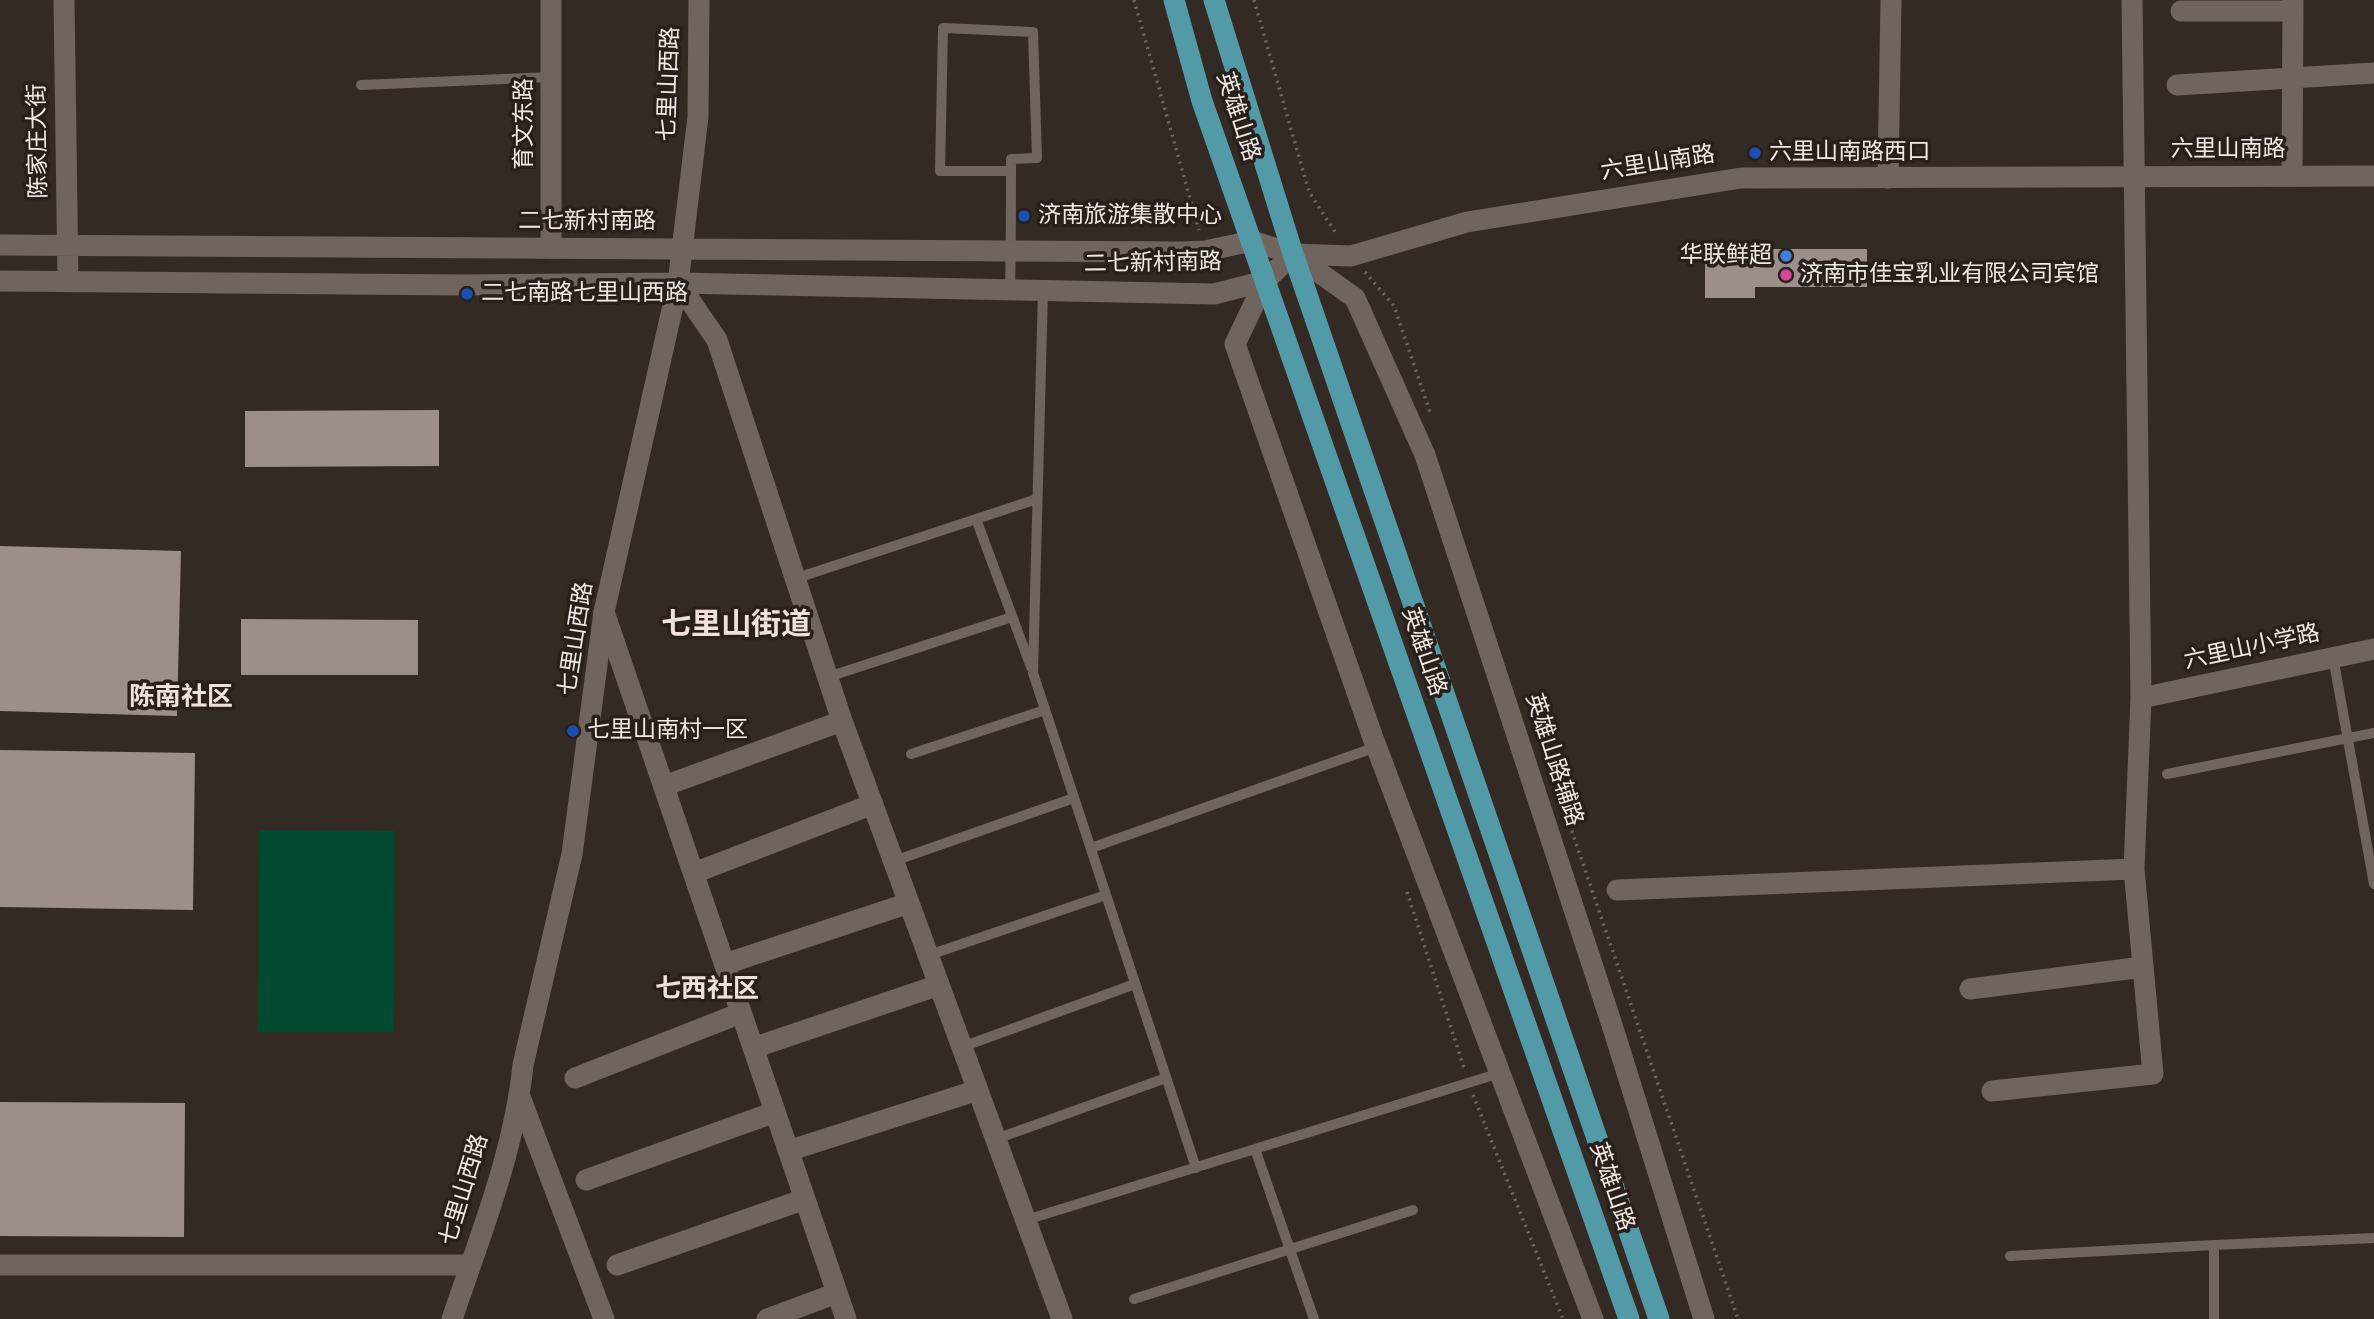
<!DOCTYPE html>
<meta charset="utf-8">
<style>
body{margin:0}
canvas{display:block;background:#342a24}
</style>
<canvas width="2374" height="1319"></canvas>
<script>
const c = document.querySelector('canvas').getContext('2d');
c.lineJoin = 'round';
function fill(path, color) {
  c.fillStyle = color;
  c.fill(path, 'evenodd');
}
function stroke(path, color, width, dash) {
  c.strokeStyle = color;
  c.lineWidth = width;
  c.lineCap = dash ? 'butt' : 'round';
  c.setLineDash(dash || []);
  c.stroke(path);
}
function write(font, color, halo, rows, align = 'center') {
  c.font = font + ' "Roboto Condensed","Noto Sans SC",sans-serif';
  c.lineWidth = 7;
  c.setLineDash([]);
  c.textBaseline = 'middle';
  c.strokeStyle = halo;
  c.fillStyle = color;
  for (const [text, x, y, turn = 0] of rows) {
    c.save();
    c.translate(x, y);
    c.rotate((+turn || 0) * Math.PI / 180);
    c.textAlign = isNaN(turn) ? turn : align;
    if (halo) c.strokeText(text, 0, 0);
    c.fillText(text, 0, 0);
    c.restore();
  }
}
const green = new Path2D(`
 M259 830 395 831 394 1032H258Z`);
const building = new Path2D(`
 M1756 249H1867V287H1755V298H1705V263L1756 262Z
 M439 410V466L245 467V411Z
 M0 546 181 551 177 716 0 711Z
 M241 619 418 620V675H241Z
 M0 750 195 753 193 910 0 907Z
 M0 1102 185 1103 184 1237 0 1236Z`);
const path = new Path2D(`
 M1134 0 1199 230
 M1254 0 1309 192 1337 235
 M1365 272 1394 306 1430 412
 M1565 811 1738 1319
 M1407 892 1464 1068
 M1473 1095 1563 1319`);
const lane = new Path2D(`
 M361 85 551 77
 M1010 289C1011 246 1011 202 1011 159L1037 158 1033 32 943 28 940 171H1011
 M1043 290 1033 673 1196 1168
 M976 519 1031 667
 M797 578 1037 499
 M2333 657 2374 884
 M828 677 1012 617
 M911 754 1045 710
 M2167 774 2374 733
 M1091 848 1376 747
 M894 861 1074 798
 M929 955 1106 895
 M962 1047 1135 984
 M996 1139 1166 1078
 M1255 1149 1314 1319
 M1026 1220 1500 1073
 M2010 1256 2214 1245
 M1134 1299 1413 1210
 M2214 1319V1245L2374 1238`);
const street = new Path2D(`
 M551 0V248
 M2181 11H2293
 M2177 85 2374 73
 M2292 176 2293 0
 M1888 178 1891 0
 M678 283 717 340 842 721 1062 1319
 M604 612 846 1319
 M2141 698 2374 649
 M664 786 842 721
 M694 873 873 804
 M1617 890 2134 869 2141 698 2132 0
 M725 964 909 903
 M1970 989 2143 967
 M753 1048 939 985
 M575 1078 741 1013
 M1992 1091 2153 1074 2134 869
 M520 1097 604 1319
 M788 1151 978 1090
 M586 1180 775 1112
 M0 1265H470
 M617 1265 805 1199
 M767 1319 837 1293`);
const secondary = new Path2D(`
 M64 0 68 281
 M0 245 1182 252 1205 251 1252 241 1293 254 1351 256 1467 222 1741 178 2374 176
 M1293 254 1355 298 1425 455 1612 1025 1704 1319
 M0 281 461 285 678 283 1214 294 1265 281 1293 254
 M1265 281 1235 344 1373 738 1593 1319
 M452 1319C480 1236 514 1153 523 1065L572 854 604 612 678 283 698 117 699 0`);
const primary = new Path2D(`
 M1174 0 1202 101 1629 1319
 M1214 0 1293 254 1659 1319`);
const markers = [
 [1755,153,7,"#1a4fb4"],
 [1024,216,7,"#1a4fb4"],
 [1786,256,7,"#3f7fe0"],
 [1786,275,7,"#d1479c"],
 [467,294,7,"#1a4fb4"],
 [573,731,7,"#1a4fb4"]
];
const streetNames = [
 ["七里山西路",670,84,-88],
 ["英雄山路",1237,117,72],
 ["育文东路",525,124,-90],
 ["陈家庄大街",39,141,-91],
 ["六里山南路",2228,150],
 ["六里山南路",1658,164,-9],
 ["二七新村南路",587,222],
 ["二七新村南路",1153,264,-1],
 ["七里山西路",577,639,-81],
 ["六里山小学路",2252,648,-12],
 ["英雄山路",1423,652,71],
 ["英雄山路辅路",1553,760,72],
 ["英雄山路",1611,1187,71],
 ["七里山西路",465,1190,-73]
];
const poiNames = [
 ["六里山南路西口",1769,153],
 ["济南旅游集散中心",1038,216],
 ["华联鲜超",1772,256,"right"],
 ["济南市佳宝乳业有限公司宾馆",1800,275],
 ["二七南路七里山西路",481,294],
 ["七里山南村一区",587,731]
];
const quarterNames = [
 ["陈南社区",181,698],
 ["七西社区",707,990]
];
const districtNames = [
 ["七里山街道",736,626]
];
fill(green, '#014931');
fill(building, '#9c8f8a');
stroke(path, '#706761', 3.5, [2, 5]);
stroke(lane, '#6f645e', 10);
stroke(street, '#6f645e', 21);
stroke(secondary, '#6f645e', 21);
stroke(primary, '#529aa7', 21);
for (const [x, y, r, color] of markers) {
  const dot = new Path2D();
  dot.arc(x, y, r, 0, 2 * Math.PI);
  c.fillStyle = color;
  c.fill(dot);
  stroke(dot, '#2a201b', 2.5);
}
write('23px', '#f0e9e5', '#2a201b', streetNames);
write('23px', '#f0e9e5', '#2a201b', poiNames, 'left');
write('bold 26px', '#efe1da', '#2a201b', quarterNames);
write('bold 30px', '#efe1da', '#2a201b', districtNames);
</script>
